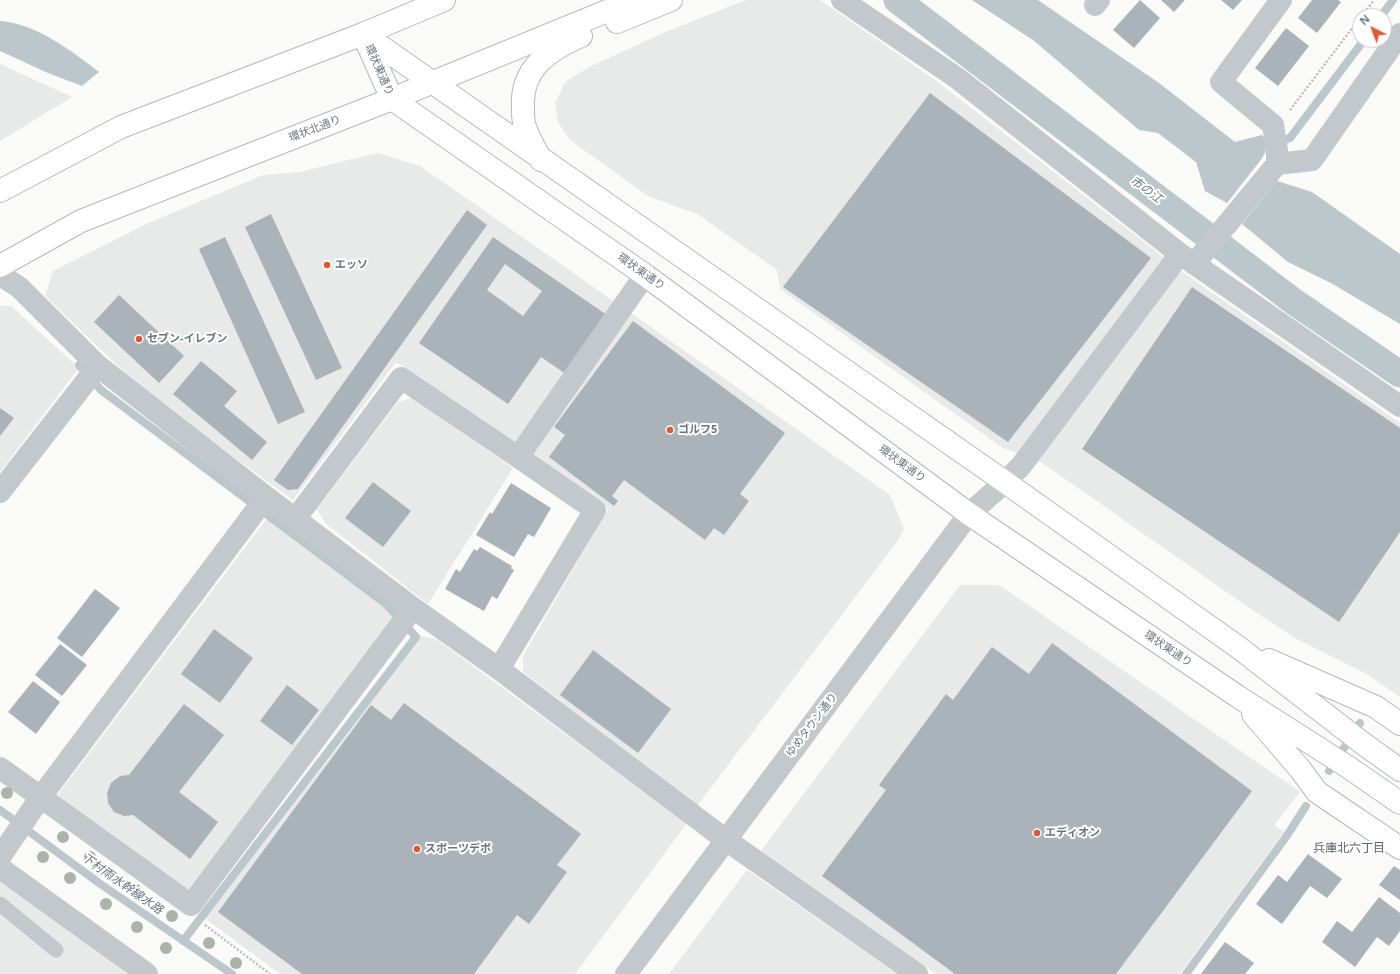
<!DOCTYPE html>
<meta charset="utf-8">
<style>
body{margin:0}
#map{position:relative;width:1400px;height:974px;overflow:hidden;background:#fafaf8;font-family:"Open Sans",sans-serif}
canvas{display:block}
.north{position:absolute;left:1352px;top:8px;width:40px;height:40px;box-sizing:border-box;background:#fff;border:1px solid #c1c8cd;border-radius:50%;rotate:318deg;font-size:11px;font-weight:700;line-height:16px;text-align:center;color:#657683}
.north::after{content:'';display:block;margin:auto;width:14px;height:18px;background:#e4572e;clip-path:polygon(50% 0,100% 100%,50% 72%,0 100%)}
</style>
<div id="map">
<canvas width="1400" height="974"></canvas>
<div class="north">N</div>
</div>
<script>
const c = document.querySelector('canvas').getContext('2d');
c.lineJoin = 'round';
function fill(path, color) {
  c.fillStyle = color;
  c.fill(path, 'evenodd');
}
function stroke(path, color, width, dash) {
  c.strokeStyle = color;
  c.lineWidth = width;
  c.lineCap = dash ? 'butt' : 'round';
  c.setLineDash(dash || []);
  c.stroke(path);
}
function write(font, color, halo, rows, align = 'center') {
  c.font = font + ' "Open Sans","Noto Sans JP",sans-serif';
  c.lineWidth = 4;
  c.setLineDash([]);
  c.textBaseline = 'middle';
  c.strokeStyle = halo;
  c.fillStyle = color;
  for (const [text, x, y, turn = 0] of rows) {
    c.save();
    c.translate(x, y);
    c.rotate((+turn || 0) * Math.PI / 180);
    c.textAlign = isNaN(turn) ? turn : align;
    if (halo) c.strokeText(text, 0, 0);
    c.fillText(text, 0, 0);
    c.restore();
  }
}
const built = new Path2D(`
 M746 0H820L938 82 1184 273 1400 423V697L1367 674 1297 639 1255 612 1041 462 1003 448 780 289 777 270 699 215 648 196 570 140 558 122 555 103 566 81 591 66 670 30Z
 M0 64 72 97 0 141Z
 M378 153 420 166 618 304 518 446 396 362 293 500 149 396 45 296 53 271 146 224 263 175 299 172Z
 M0 306H11L79 368 0 472Z
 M628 311 890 495 904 529 899 539 697 806 523 672V656L608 509 529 452Z
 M412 398 513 468 428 604 325 523 317 509 398 402Z
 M271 513 398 610 190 895 56 797Z
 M960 585H999L1300 792 1274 825 1284 832 1180 974H936L761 851Z
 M412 635 436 639 687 823 575 974H280L199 914Z
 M747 870 898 974H669Z
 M0 877 71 932 127 974H0Z`);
const water = new Path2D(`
 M972 0H1038L1159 83 1235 142 1262 135 1267 140 1265 153 1260 161 1227 203 1205 191 1196 162 1158 133 1139 130 1033 40Z
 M0 21C35 23 72 51 99 72L82 86 48 73 0 51Z
 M1277 181 1312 192 1400 254V324L1331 283 1288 262 1242 224Z`);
const stream = new Path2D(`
 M1381 16 1393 0
 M1276 143 1290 138 1364 40
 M79 365 101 390 386 604 416 637 183 941
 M1329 771 1360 723
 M0 810 99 883 232 974
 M1186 974 1286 837 1306 806`);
const canal = new Path2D(`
 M897 0 1293 301 1400 374`);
const building = new Path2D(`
 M1140 0 1160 18 1134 48 1113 30Z
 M1161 0H1185L1174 12Z
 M1221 0H1242L1233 10Z
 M1312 0H1338L1341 2 1317 33 1298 18Z
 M1286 28 1309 46 1278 86 1255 68Z
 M930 93 1151 258 1008 442 783 287Z
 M467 210 487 225 298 489 288 490 274 480Z
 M271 214 342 368 316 380 245 227Z
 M225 237 305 412 278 424 199 249Z
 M493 237 607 315 566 374 541 357 508 404 419 343ZM505 264 542 291 523 316 487 290Z
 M1192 287 1400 428V532L1339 622 1082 449Z
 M119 295 184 356 159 383 94 322Z
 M633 321 785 433 740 494 749 501 724 535 714 528 705 540 624 480 612 496 618 501 614 506 549 457 565 435 554 427Z
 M201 361 237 391 224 406 267 442 252 460 173 394Z
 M0 408 14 418 0 436Z
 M373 482 411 511 383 547 345 518Z
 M511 483 551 508 534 537 528 534 514 557 476 535 490 512 492 514Z
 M480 547 512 566 511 568 514 570 497 599 492 596 484 611 445 589 456 569 460 572 474 549 477 551Z
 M95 589 120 608 82 657 57 638Z
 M214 629 253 658 220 703 181 674Z
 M1052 643 1252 791 1116 974H955L822 876 886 790 879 785 946 694 953 700 992 647 1029 674Z
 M60 644 87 665 62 696 35 675Z
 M593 650 671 709 638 753 560 695Z
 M33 681 60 702 36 734 8 712Z
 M287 685 319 710 292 745 260 721Z
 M404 703 581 834 557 865 567 872 529 924 517 915 474 974H302L218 912 371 705 391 720Z
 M184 704 224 735 179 792 218 822 190 859 133 815 124 816 114 812 108 803 107 793 111 783 120 776 129 775Z
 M1308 854 1342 879 1327 898 1310 886 1282 924 1256 904 1278 875 1287 882Z
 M1394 866 1400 870V900L1379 885Z
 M1379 897 1400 913V931L1389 946 1377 937 1355 967 1322 942 1337 921 1352 932Z
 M1225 942 1254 963 1245 974H1201Z`);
const path = new Path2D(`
 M1362 16 1374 0
 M1290 110 1360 18
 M205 925 270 974`);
const service = new Path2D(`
 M0 904 56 950`);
const minor = new Path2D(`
 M842 0 957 78 1180 254 1400 406
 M1095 5 1099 0
 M1277 164V150L1273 125 1221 82 1281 0
 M1194 264 1277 164 1312 160 1400 34
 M0 275 19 287 98 366 266 497 413 608 499 669 726 840 917 974
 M1005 482 1021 466 1180 254
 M0 492 98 366
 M296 518 401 378 518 457
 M499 669 595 510 518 457 645 275
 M0 768 191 905 413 608
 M0 857 40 798 266 497
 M0 868 147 974`);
const tertiary = new Path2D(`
 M626 974 969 514 1005 482`);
const secondary = new Path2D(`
 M363 34 392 99 645 275 969 514 1237 696 1348 767 1400 803
 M363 34 1005 482 1238 647 1365 745 1400 770
 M1269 660 1376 707 1400 724
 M1253 714 1300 769 1317 792 1400 848`);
const trunk = new Path2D(`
 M617 22 671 0
 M541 160C536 150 529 139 525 127 523 122 523 115 523 109 520 69 548 50 581 36
 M0 191 121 127 363 34 444 0
 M0 266 81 221 392 99 634 0`);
const trees = [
 [7,793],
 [63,837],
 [43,857],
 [90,857],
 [70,878],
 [136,890],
 [106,904],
 [172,916],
 [137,927],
 [209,943],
 [166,948],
 [236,963]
];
const markers = [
 [327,265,4,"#e4572e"],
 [139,339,4,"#e4572e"],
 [670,430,4,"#e4572e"],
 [1037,833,4,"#e4572e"],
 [417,849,4,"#e4572e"]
];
const streetNames = [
 ["環状東通り",379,70,66],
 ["環状北通り",315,129,-21],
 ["環状東通り",641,272,35],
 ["環状東通り",902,464,36],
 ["環状東通り",1168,649,34],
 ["ゆめタウン通り",812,725,-53]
];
const poiNames = [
 ["エッソ",335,265],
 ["セブン-イレブン",147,339],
 ["ゴルフ5",678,430],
 ["エディオン",1045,833],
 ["スポーツデポ",425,849]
];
const waterNames = [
 ["市の江",1146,190,37],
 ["下村雨水幹線水路",122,884,35]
];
const neighbourhoodNames = [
 ["兵庫北六丁目",1349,849]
];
fill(built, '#e8e9e9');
fill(water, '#bbc7cb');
stroke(stream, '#bbc7cb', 8);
stroke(canal, '#bbc7cb', 27);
fill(building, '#aab3b9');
stroke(secondary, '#b3babf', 24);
stroke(trunk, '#b4b9bd', 24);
stroke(path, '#bbbfc2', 2.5, [2, 2]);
stroke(service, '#c3c8cc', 15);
stroke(minor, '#c3c8cc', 22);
stroke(tertiary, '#c3c8cc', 22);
stroke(secondary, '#fff', 22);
stroke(trunk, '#fff', 22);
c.fillStyle = '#aab4a7';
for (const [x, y] of trees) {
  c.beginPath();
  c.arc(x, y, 6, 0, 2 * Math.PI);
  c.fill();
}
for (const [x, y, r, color] of markers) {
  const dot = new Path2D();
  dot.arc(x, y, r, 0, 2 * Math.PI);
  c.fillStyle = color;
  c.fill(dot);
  stroke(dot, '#fff', 1.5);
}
write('11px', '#657683', '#fff', streetNames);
write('bold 11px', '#657683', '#fff', poiNames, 'left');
write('italic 12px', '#60757c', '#fff', waterNames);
write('12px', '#57646e', '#fff', neighbourhoodNames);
</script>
